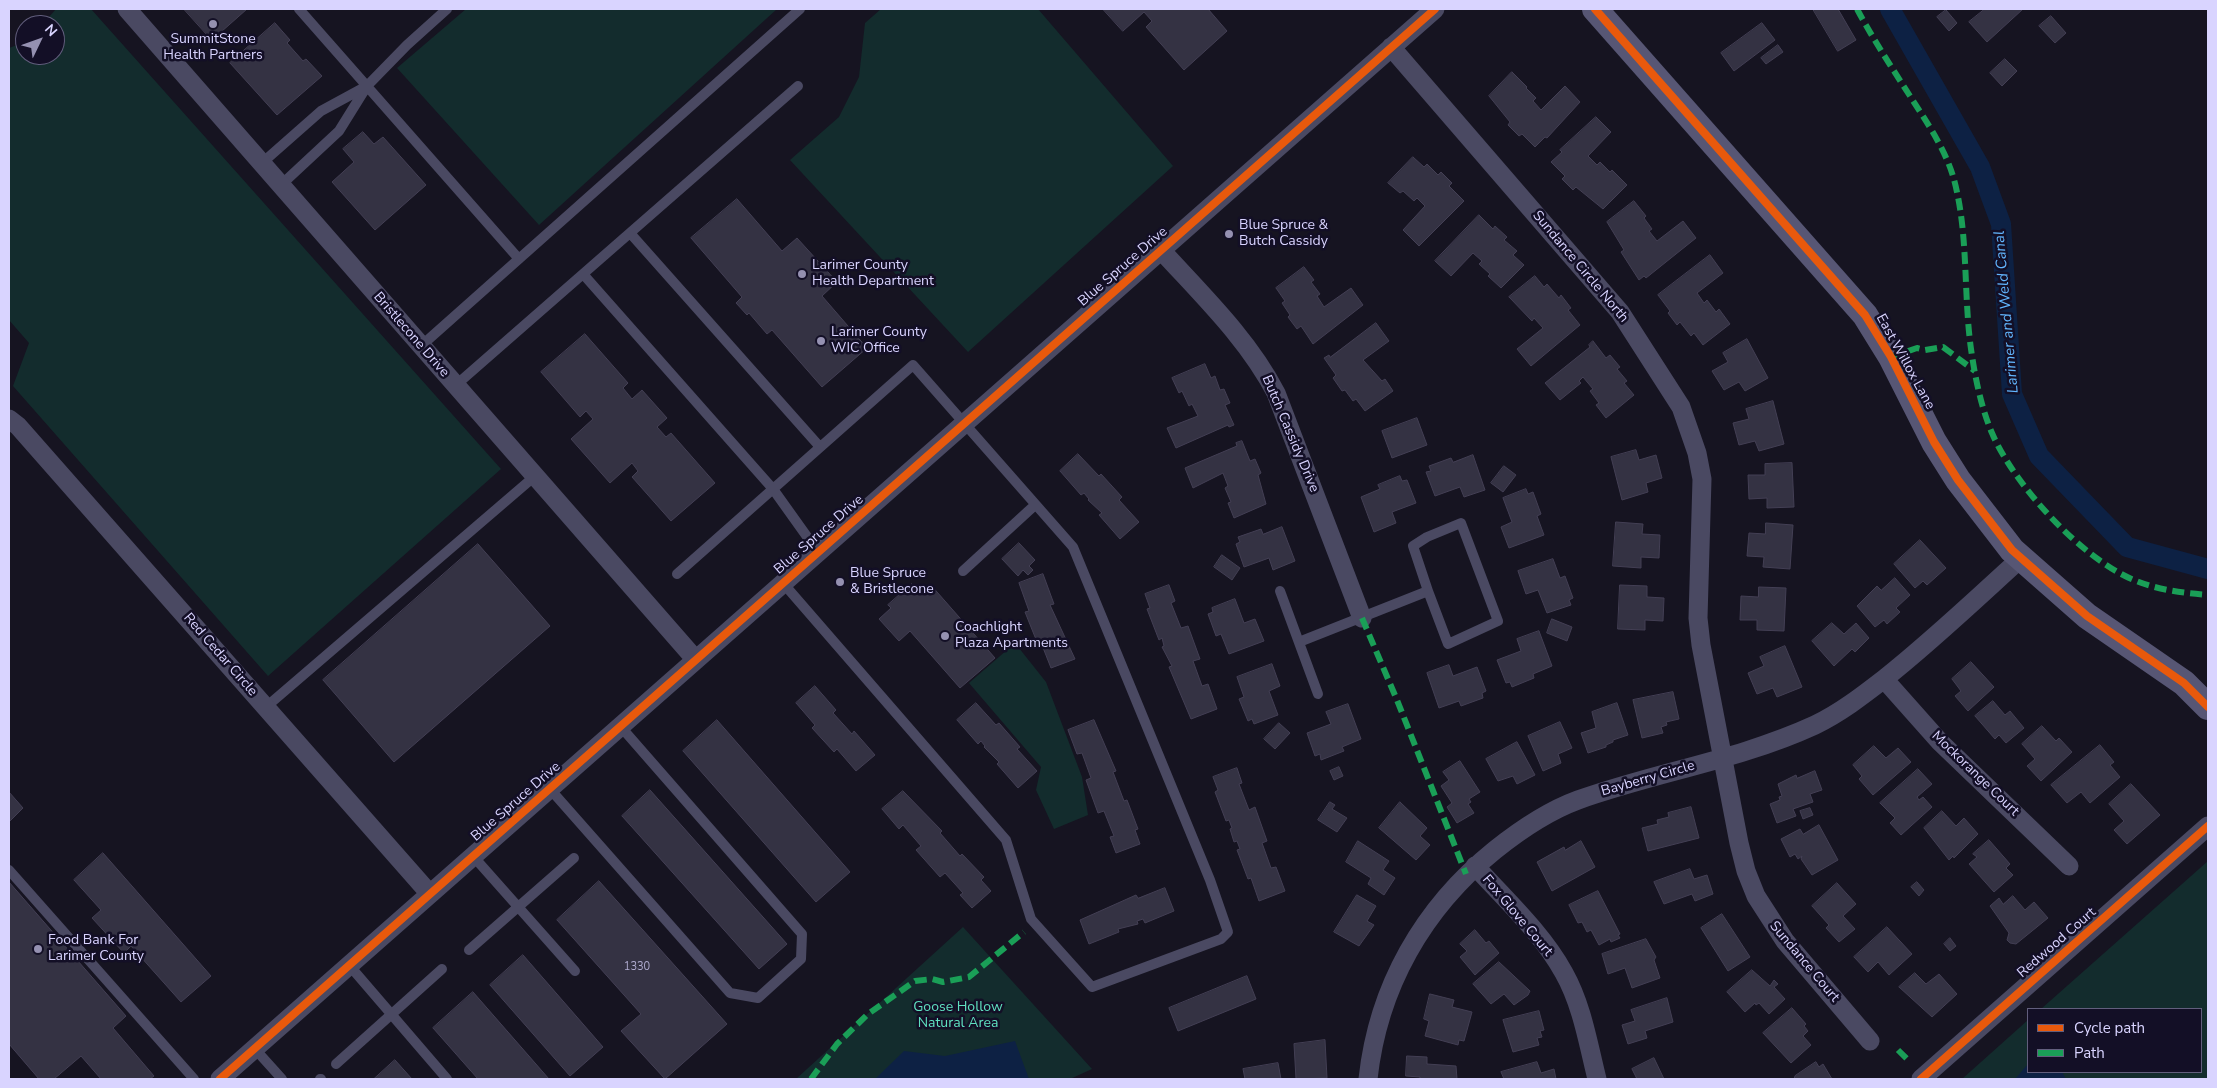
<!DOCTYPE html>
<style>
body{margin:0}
#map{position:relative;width:2217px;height:1088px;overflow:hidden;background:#161421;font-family:"Nunito Sans",sans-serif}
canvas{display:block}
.frame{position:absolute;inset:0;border:10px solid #d9d4ff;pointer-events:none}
.legend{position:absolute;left:2027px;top:1008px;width:175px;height:65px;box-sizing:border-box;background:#130f26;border:1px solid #625e7d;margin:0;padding:6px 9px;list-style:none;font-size:15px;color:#d9d4ff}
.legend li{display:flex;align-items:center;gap:10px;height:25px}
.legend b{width:25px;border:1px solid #625e7d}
.north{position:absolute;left:15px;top:15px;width:50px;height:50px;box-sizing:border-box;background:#130f26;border:1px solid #625e7d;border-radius:50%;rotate:48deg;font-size:14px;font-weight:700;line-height:20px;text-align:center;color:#d9d4ff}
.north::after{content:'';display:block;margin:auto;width:18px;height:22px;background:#9591b1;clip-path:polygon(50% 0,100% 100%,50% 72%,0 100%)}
</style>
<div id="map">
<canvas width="2217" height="1088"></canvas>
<div class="frame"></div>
<ul class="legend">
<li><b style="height:6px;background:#e8590c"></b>Cycle path</li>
<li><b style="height:6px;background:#1a9f57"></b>Path</li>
</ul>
<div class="north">N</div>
</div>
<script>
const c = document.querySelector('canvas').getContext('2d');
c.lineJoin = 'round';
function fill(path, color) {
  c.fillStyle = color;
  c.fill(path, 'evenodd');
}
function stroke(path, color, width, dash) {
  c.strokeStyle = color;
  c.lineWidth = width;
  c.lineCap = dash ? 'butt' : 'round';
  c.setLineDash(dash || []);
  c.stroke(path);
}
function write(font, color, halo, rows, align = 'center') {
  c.font = font + ' "Nunito Sans",sans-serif';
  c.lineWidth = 5;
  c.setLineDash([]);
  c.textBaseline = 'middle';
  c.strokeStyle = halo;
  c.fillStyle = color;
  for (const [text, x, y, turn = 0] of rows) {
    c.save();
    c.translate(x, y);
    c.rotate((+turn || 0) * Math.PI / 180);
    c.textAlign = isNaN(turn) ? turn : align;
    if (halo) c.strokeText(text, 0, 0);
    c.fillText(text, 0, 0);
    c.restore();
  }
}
const green = new Path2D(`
 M56 9H91L501 469 268 676 13 386 29 343 9 320V48L25 42V55H55V25H42Z
 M466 9H777L539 225 397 68Z
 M881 9H1038L1173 166 968 352 790 160 839 117 859 77 865 23Z
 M1015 643 1046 682 1082 777 1088 815 1054 829 1036 790 1041 767 969 683Z
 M2208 861V1079H1962L2028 1020V1072H2201V1009H2041Z
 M963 927 1092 1069 1070 1079H796Z`);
const water = new Path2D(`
 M1015 1041 1029 1079H875L904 1051 945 1056Z
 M2028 1064V1072H2062L2066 1079H2015Z`);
const canal = new Path2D(`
 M1890 9 1980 167 2001 224 2012 394 2039 456 2127 547 2208 569`);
const building = new Path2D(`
 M184 9H247L212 40Z
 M1103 9H1208L1227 31 1184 70 1146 27 1152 21 1144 12 1123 31Z
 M1813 9H1838L1856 40 1838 51Z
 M1985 9H2023L1987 42 1969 22Z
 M1946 10 1957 23 1949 31 1937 17Z
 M2051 16 2066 33 2055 43 2039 26Z
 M275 23 290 40 287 43 303 61 306 59 322 76 277 115 230 63Z
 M1762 23 1775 40 1734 71 1721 53Z
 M1778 45 1783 52 1766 64 1761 58Z
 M2005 59 2017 71 2002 86 1990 73Z
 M1512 72 1527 87 1526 88 1536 98 1533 101 1541 110 1565 86 1580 102 1547 138 1545 137 1535 147 1522 134 1519 136 1508 125 1510 122 1489 96Z
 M1596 117 1611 132 1588 156 1597 165 1600 162 1610 172 1612 170 1627 185 1603 209 1576 187 1573 190 1562 179 1565 176 1551 162 1562 152 1560 150Z
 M363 132 374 144 383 137 426 185 375 230 332 182 354 162 343 149Z
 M1413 157 1424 167 1427 164 1438 175 1441 172 1452 183 1449 186 1464 201 1419 246 1403 230 1425 206 1417 198 1414 201 1403 191 1400 193 1388 183Z
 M737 199 782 251 797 238 837 282 822 296 867 348 822 387 772 330 767 334 749 313 747 315 736 303 742 297 691 238Z
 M1634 201 1646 216 1644 218 1652 229 1649 231 1657 241 1683 221 1696 238 1646 278 1644 276 1639 280 1621 252 1624 250 1607 222Z
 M1479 215 1493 229 1495 226 1507 237 1504 240 1517 251 1513 255 1524 265 1501 288 1488 276 1490 274 1479 264 1482 261 1473 253 1451 276 1435 261Z
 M1710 255 1723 273 1697 293 1704 303 1707 300 1716 312 1719 309 1730 324 1703 345 1694 333 1691 336 1680 322 1677 325 1668 313 1670 311 1658 295Z
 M1304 267 1314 280 1311 282 1320 294 1317 296 1324 307 1351 288 1363 305 1313 344 1301 326 1297 329 1288 317 1290 315 1282 303 1285 301 1276 288Z
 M1535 276 1544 287 1547 284 1559 298 1561 295 1571 308 1568 310 1580 325 1531 366 1517 349 1543 328 1534 318 1532 321 1509 297Z
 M1376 323 1389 341 1363 360 1382 381 1385 379 1393 391 1365 411 1356 399 1353 401 1345 390 1342 391 1333 378 1336 375 1324 358 1329 355 1330 357Z
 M585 334 628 383 623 388 632 399 642 390 667 418 657 427 666 437 671 433 715 483 671 521 632 477 638 471 632 463 610 483 571 439 593 419 586 411 580 417 541 372Z
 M1747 339 1768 378 1745 391 1739 382 1724 390 1712 371 1728 362 1723 353Z
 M1593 341 1606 358 1610 355 1620 367 1617 369 1627 381 1624 383 1634 395 1606 418 1596 405 1599 403 1590 391 1593 389 1583 377 1579 381 1581 383 1560 400 1545 383 1590 347 1589 345Z
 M1205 364 1211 378 1215 376 1220 390 1224 389 1230 403 1225 405 1234 425 1229 427 1228 425 1176 448 1167 428 1198 416 1192 404 1189 406 1182 391 1179 393 1172 378Z
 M1773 401 1784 444 1759 451 1755 441 1739 445 1733 423 1749 419 1746 409Z
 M1417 418 1427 445 1392 458 1382 431Z
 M1242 441 1250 461 1255 459 1261 473 1258 475 1266 504 1234 518 1228 503 1231 502 1225 488 1228 486 1223 473 1193 488 1185 468 1237 446 1236 443Z
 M1636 450 1639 460 1656 455 1662 478 1646 483 1648 492 1622 500 1611 457Z
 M1078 454 1099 476 1101 474 1122 497 1119 500 1139 522 1120 539 1099 515 1102 513 1088 500 1089 499 1084 493 1081 495 1060 471Z
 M1473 455 1485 490 1464 497 1460 487 1435 496 1426 472 1431 471 1429 466 1451 458 1453 462Z
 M1792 463 1794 507 1767 508V498L1749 499 1748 475H1765V464Z
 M1504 466 1516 475 1503 492 1491 483Z
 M1400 476 1402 481 1407 480 1416 503 1392 512 1396 523 1374 532 1361 497 1380 489 1378 485Z
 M1526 489 1528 494 1533 492 1541 514 1537 516 1544 535 1509 548 1501 527 1512 522 1503 498Z
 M1616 522 1643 524 1642 534 1660 535 1659 558 1641 557V568L1613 566Z
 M1766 523 1793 525 1790 569 1763 567 1764 557 1747 556 1749 533 1765 534Z
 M1282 527 1295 561 1273 570 1269 558 1244 567 1236 544 1240 542 1238 537 1261 529 1263 534Z
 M1920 540 1946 568 1927 585 1923 581 1915 588 1894 564Z
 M1019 543 1035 560 1029 566 1033 570 1028 575 1023 570 1018 576 1002 559Z
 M478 544 550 626 394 762 323 680Z
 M1222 555 1240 568 1232 580 1214 567Z
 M1553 559 1560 578 1565 576 1573 598 1569 600 1571 605 1547 613 1538 590 1526 594 1518 571Z
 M1043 574 1054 604 1050 605 1075 659 1051 668 1040 640 1037 642 1025 612 1029 611 1019 583Z
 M1895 578 1910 595 1896 608 1900 612 1887 624 1884 620 1875 627 1857 606 1877 586 1881 590Z
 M912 584 920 594 930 584 995 658 960 688 910 631 899 641 879 619 891 608 888 605Z
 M1169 585 1175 601 1171 603 1181 628 1188 626 1200 659 1193 661 1202 686 1208 684 1217 709 1191 719 1169 667 1172 666 1162 647 1164 646 1162 638 1159 640 1147 609 1150 608 1145 594Z
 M1620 585 1647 586V597L1664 598 1663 621 1645 620V630L1618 629Z
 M1759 587 1786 588 1784 631 1757 630V620H1740L1741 596 1758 597Z
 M1235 599 1244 623 1255 619 1264 641 1229 654 1221 634 1216 636 1208 614 1213 612 1212 608Z
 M1552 619 1572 627 1567 641 1547 633Z
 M1832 623 1844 634 1856 623 1869 638 1855 652 1852 649 1834 666 1812 641Z
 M1539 631 1552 666 1533 674 1534 678 1512 687 1510 682 1506 683 1497 660 1521 651 1517 639Z
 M1785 646 1802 687 1777 697 1773 688 1757 694 1748 673 1764 666 1760 657Z
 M1971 662 1994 687 1968 711 1955 696 1961 691 1952 679Z
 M1272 664 1280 686 1269 691 1278 715 1254 724 1252 719 1248 721 1239 699 1244 697 1237 677Z
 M1449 665 1453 676 1477 667 1486 691 1482 693 1483 698 1461 706 1459 701 1439 708 1427 673Z
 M815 686 836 710 833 713 852 734 854 731 875 755 856 771 837 749 834 752 812 728 815 725 796 703Z
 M1673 692 1679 719 1666 722 1667 725 1661 727 1663 733 1642 738 1633 700Z
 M1993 701 2005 715 2010 711 2024 728 2006 743 1999 735 1995 739 1975 716Z
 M976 703 996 725 999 723 1020 747 1017 749 1037 771 1018 788 997 764 999 762 984 747 985 746 981 741 978 744 957 720Z
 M1617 703 1628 735 1613 740V742L1606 745V747L1588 753 1581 733 1596 728 1592 712Z
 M1348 704 1361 739 1342 747 1344 751 1321 760 1320 754 1315 756 1307 733 1331 724 1326 712Z
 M717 720 850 872 816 902 683 751Z
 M1094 720 1116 771 1113 772 1124 801 1127 800 1138 829 1135 830 1140 844 1116 853 1110 837 1114 836 1104 811 1098 813 1086 780 1091 778 1082 753 1077 754 1068 730Z
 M1560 722 1572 748 1558 754 1561 763 1543 771 1528 736Z
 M1279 723 1290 733 1275 749 1264 739Z
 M2042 726 2056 741 2059 738 2072 752 2041 781 2027 766 2035 759 2022 744Z
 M1517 742 1535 775 1517 784 1513 776 1498 781 1486 759Z
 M2100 745 2114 762 2110 765 2120 777 2090 803 2081 792 2067 803 2051 785Z
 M1874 746 1886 758 1898 748 1911 762 1873 795 1859 779 1862 776 1853 765Z
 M1460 761 1480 792 1469 799 1471 802 1468 804 1474 813 1457 823 1447 807 1452 803 1441 786 1449 780 1443 772Z
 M1339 767 1343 776 1334 780 1330 771Z
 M1237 768 1242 783 1239 784 1249 810 1255 807 1267 841 1262 843 1271 868 1276 867 1285 891 1259 901 1251 878 1248 879 1237 850 1240 849 1237 841 1234 842 1230 829 1232 828 1229 820 1226 821 1215 792 1218 790 1213 777Z
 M1918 769 1932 784 1917 797 1919 800 1923 797 1932 807 1901 835 1890 823 1895 818 1880 803Z
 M1815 771 1822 790 1810 794 1813 802 1793 809 1796 816 1777 823 1770 804 1780 800 1779 797 1782 796 1778 784 1796 775 1797 778Z
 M2131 784 2160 815 2127 844 2114 830 2124 821 2109 804Z
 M650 790 787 944 759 969 622 816Z
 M903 791 942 831 940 833 960 856 962 854 984 877 981 880 991 891 972 908 960 895 963 893 945 873 940 877 916 850 921 846 903 825 899 829 882 809Z
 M9 792 23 808 9 822Z
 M1330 802 1335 805 1332 809 1347 818 1337 832 1318 820Z
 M1400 802 1427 828 1420 836 1430 845 1416 860 1379 828Z
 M1691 807 1699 838 1648 851 1642 828 1658 824 1657 820 1669 817 1668 813Z
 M1810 808 1813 815 1803 819 1800 811Z
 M1942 811 1956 826 1964 818 1978 834 1954 858 1953 856 1949 860 1924 828Z
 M1819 825 1838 860 1812 875 1801 859 1802 856 1798 859 1795 854 1790 857 1781 839 1800 829 1803 834Z
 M1989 840 2010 864 2006 868 2013 875 1994 892 1969 864 1977 857 1973 854Z
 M1358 841 1389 861 1383 870 1395 878 1384 895 1368 884 1371 878 1346 862Z
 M1581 841 1595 867 1552 891 1537 862 1564 847 1565 850Z
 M103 853 211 976 181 1002 131 946 124 953 92 918 101 910 74 880Z
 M1690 869 1694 879 1707 875 1713 894 1695 901 1692 894 1664 904 1654 882Z
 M599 881 727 1024 665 1079 621 1031 641 1014 557 920Z
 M9 882 126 1016 113 1028 154 1076 150 1079H101L81 1056 54 1079H39L9 1044Z
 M1917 882 1924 890 1919 896 1911 887Z
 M1837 883 1856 904 1843 916 1855 929 1839 942 1826 928 1829 925 1812 906Z
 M1165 888 1174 911 1145 923 1143 919 1137 921 1138 924 1118 929 1119 932 1089 944 1080 920 1136 895 1138 898Z
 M1598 891 1620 934 1618 935 1620 938 1611 942 1610 939 1599 945 1591 930 1587 932 1582 922 1578 923 1569 905Z
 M1357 895 1376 906 1367 921 1374 925 1359 946 1334 932Z
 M2013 896 2025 910 2034 902 2048 918 2016 944 2010 943 2007 940 2009 933 1990 906 1999 898 2003 904Z
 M1722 914 1750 957 1728 971 1701 928Z
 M1887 927 1912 954 1889 975 1878 962 1868 972 1854 957Z
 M1475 930 1486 943 1489 941 1499 953 1475 975 1460 957 1467 951 1460 944Z
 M1950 938 1956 946 1950 951 1944 944Z
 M1646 939 1656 957 1654 960 1660 978 1632 988 1625 968 1608 974 1602 954Z
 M523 955 603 1047 570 1076 490 985Z
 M1499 962 1530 991 1528 995 1514 1005 1504 994 1491 1004 1473 984Z
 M1752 970 1770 986 1774 980 1778 984 1774 987 1785 999 1769 1014 1759 1003 1756 1005 1755 1003 1745 1012 1727 992Z
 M1915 973 1926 984 1939 974 1957 994 1932 1017 1899 987Z
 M1247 976 1256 999 1178 1031 1169 1008Z
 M473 992 549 1079H478L433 1028Z
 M1430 994 1454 1000 1452 1007 1472 1012 1464 1041 1459 1040 1458 1045 1425 1036 1429 1021 1424 1019Z
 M1667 998 1673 1022 1645 1031 1647 1038 1628 1044 1622 1025 1635 1021 1631 1010Z
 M1792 1008 1806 1024 1804 1026 1808 1031 1803 1036 1811 1045 1791 1063 1763 1033Z
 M1539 1011 1544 1030 1540 1031 1542 1037 1537 1038 1539 1045 1513 1052 1503 1020Z
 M1325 1040 1327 1078 1296 1079 1294 1044Z
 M1407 1056 1427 1057V1064L1456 1066 1457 1079H1420V1077L1406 1076Z
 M1654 1058 1664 1079H1637L1632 1069Z
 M395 1060 412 1079H374Z
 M1537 1062 1541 1073 1554 1069 1556 1079H1504L1501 1072Z
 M1816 1062 1819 1067 1823 1064 1832 1079H1794L1795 1076Z
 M1278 1063 1281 1079H1245L1243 1069Z`);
const service = new Path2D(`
 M299 9 519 259
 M367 86 407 45 447 9
 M262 163 321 111 367 86 339 131 281 185
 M630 233 820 447
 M583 274 773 489 818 552
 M421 346 800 9
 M456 385 798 86
 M963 571 1035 505
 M677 574 913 365 1073 547 1210 880 1228 932 1221 939 1092 987 1031 919 1006 840 783 583
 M1280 591 1318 694
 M1299 642 1428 591 1413 546 1427 537 1461 523 1498 621 1448 644 1428 591
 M266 707 535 476
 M550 789 730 993 758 998 801 959 802 934 621 727
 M473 856 575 971
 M9 870 194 1079
 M469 950 574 858
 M349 965 447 1079
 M255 1049 282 1079
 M336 1064 442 969
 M320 1079H321`);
const minor = new Path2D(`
 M127 9 696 660
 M1391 47 1620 312 1681 407 1697 453 1702 479 1698 618 1701 645 1739 843 1746 871 1756 896 1785 941 1870 1041
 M1161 250C1202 295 1248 339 1276 393L1362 618
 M9 419 18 426 430 894
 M1884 679 1940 742 2069 866
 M1475 866C1505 899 1542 933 1564 973 1582 1005 1588 1043 1597 1079
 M220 1079 1435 9
 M1368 1079C1378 987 1423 908 1495 850 1520 830 1548 811 1578 800 1656 772 1739 760 1815 725 1840 713 1862 696 1884 679 1932 641 1976 599 2020 559
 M1921 1079 2208 826`);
const secondary = new Path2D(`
 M1595 9 1865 315 1891 357 1934 442 1958 480 2012 550 2087 616 2184 683 2208 707`);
const quiet = new Path2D(`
 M1857 9C1873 39 1892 68 1910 96 1926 121 1944 147 1953 176 1969 232 1963 291 1971 349 1975 377 1981 407 1992 433 2014 485 2082 559 2134 580 2158 590 2183 593 2208 595
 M1891 357 1917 348 1925 350 1943 347 1975 371
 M1362 618 1397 700 1466 874
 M1898 1050 1909 1061
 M811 1079 837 1044 868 1014 915 981 932 979 943 982 969 977 1024 932`);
const cycleway = new Path2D(`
 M1595 9 1865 315 1891 357 1934 442 1958 480 2012 550 2087 616 2184 683 2208 707
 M220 1079 1435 9
 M1921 1079 2208 826`);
const markers = [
 [213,24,5,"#9591b1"],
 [1229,234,5,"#9591b1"],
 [802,274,5,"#9591b1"],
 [821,341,5,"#9591b1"],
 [840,582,5,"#9591b1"],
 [945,636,5,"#9591b1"],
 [38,949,5,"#9591b1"]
];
const numberNames = [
 ["1330",637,967]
];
const poiNames = [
 ["SummitStone",213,40,"center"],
 ["Health Partners",213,56,"center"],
 ["Blue Spruce &",1239,226],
 ["Butch Cassidy",1239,242],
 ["Larimer County",812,266],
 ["Health Department",812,282],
 ["Larimer County",831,333],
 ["WIC Office",831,349],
 ["Blue Spruce",850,574],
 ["& Bristlecone",850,590],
 ["Coachlight",955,628],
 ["Plaza Apartments",955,644],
 ["Food Bank For",48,941],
 ["Larimer County",48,957]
];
const streetNames = [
 ["Blue Spruce Drive",1123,267,-41],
 ["Sundance Circle North",1580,267,50],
 ["Bristlecone Drive",411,335,49],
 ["East Willox Lane",1905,362,61],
 ["Butch Cassidy Drive",1290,434,67],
 ["Blue Spruce Drive",819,535,-41],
 ["Red Cedar Circle",220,655,49],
 ["Mockorange Court",1975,774,44],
 ["Bayberry Circle",1648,779,-16],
 ["Blue Spruce Drive",516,802,-41],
 ["Fox Glove Court",1517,916,50],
 ["Redwood Court",2057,943,-41],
 ["Sundance Court",1804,962,50]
];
const parkNames = [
 ["Goose Hollow",958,1008],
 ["Natural Area",958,1024]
];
const waterNames = [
 ["Larimer and Weld Canal",2007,312,-95]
];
fill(green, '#132c2d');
fill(water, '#0d2144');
stroke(canal, '#0d2144', 20);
fill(building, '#343243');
stroke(building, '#433f54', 1);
stroke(service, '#4a4962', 10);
stroke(minor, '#4a4962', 19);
stroke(secondary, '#575674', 26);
stroke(quiet, '#1a9f57', 6, [12, 6]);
stroke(cycleway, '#e8590c', 8);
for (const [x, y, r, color] of markers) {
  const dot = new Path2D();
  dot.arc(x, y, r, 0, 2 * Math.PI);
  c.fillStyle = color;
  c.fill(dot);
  stroke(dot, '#130f26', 2);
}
write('11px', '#b0acd0', null, numberNames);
write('14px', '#d9d4ff', '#130f26', poiNames, 'left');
write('14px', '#d9d4ff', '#130f26', streetNames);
write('14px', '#5fe0c0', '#130f26', parkNames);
write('italic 15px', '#62b6ff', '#130f26', waterNames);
</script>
